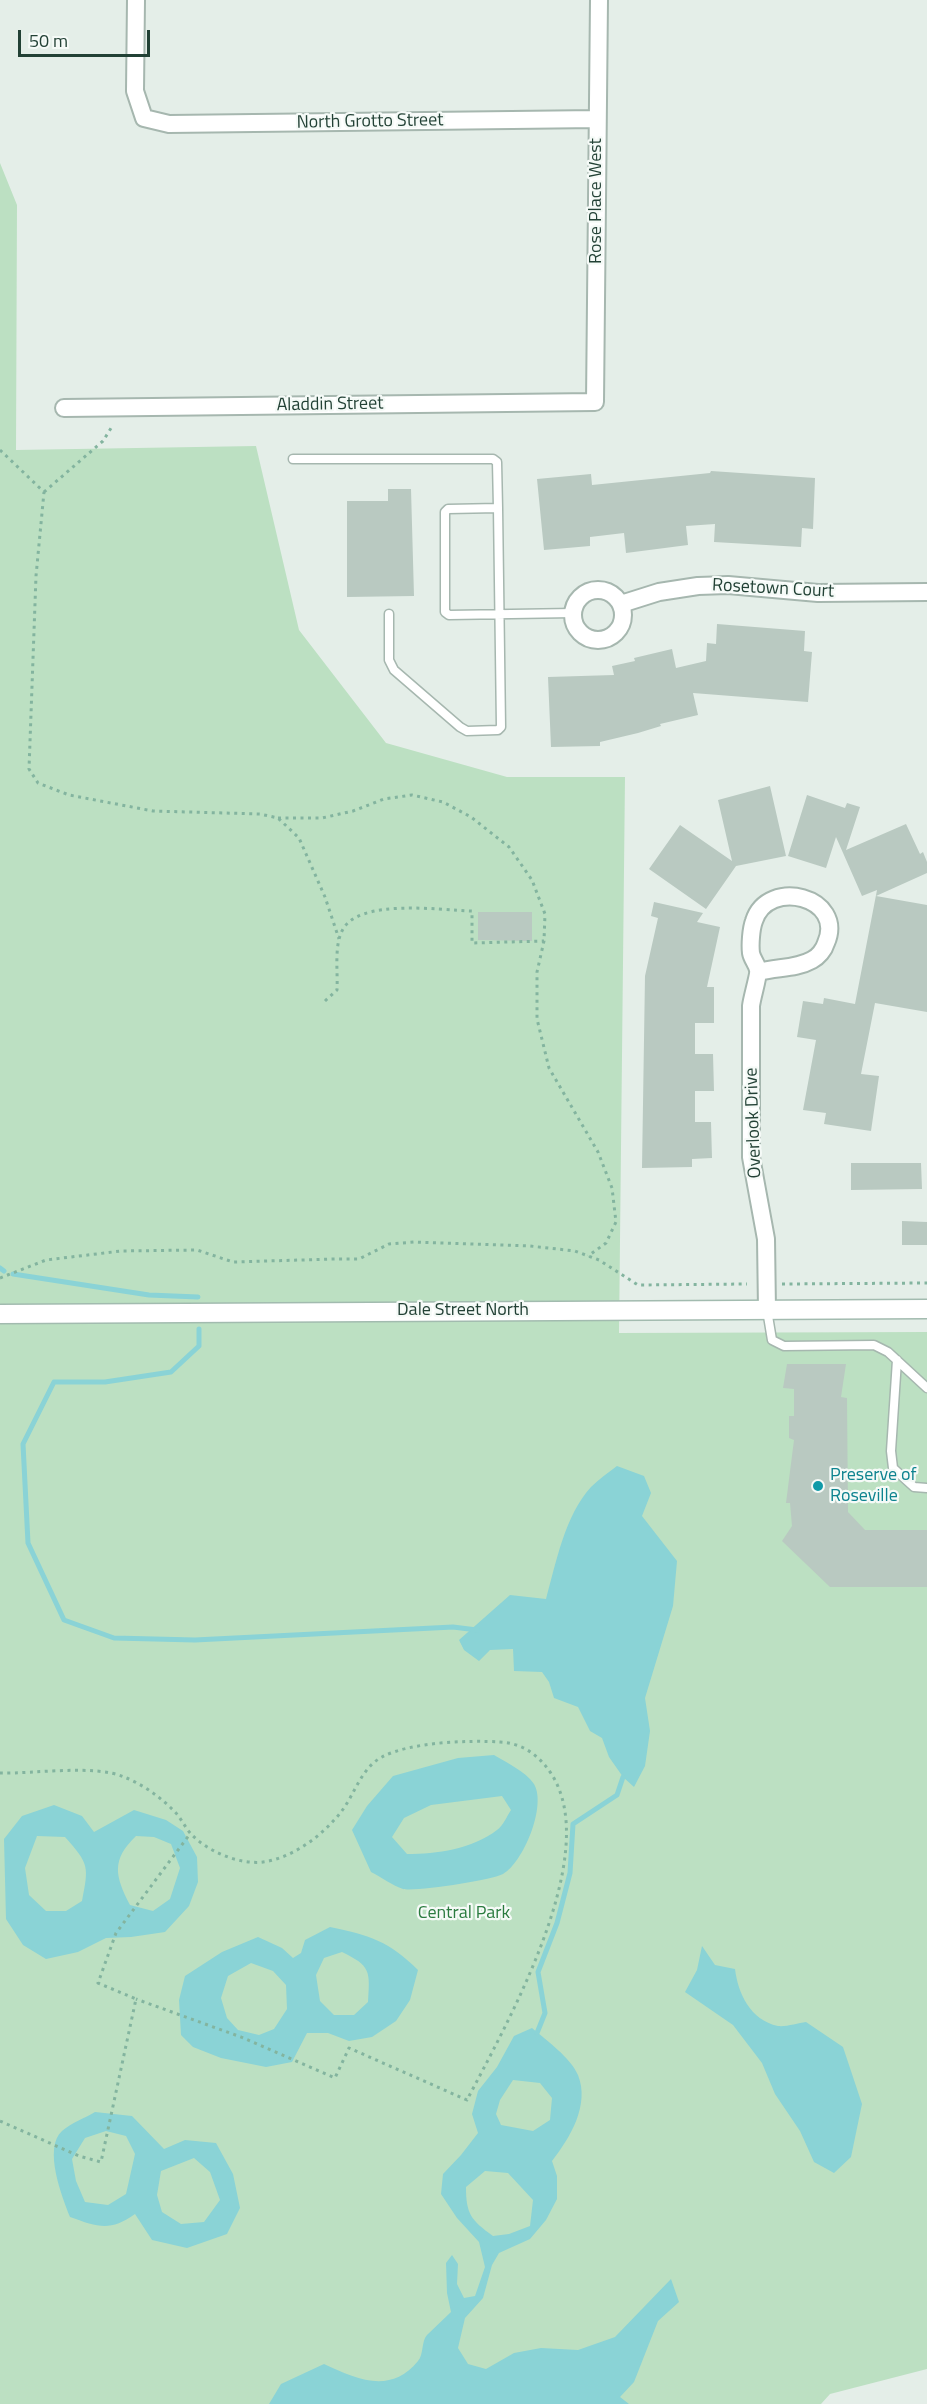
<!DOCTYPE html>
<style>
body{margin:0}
#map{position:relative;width:927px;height:2404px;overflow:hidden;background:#e4eee8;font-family:"Titillium Web",sans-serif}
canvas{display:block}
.scale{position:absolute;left:18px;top:30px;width:132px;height:27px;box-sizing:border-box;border:3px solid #224135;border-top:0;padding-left:8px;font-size:18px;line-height:21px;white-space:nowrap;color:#224135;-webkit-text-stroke:4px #f5faf7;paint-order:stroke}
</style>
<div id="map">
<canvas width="927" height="2404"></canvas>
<div class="scale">50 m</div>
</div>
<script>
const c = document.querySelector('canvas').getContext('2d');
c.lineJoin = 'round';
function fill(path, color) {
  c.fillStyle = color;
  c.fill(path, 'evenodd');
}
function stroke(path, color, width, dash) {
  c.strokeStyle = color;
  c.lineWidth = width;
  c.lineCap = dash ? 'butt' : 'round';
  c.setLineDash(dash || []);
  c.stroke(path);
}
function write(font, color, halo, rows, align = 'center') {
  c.font = font + ' "Titillium Web",sans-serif';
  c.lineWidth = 4.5;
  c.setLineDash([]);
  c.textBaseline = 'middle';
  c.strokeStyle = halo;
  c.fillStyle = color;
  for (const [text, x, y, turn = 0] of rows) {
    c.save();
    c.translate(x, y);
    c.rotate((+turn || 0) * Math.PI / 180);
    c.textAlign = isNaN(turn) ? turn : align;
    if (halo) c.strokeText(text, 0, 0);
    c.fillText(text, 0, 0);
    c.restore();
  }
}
const green = new Path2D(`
 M0 163 17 205 16 450 256 446 299 630 386 743 507 777H625L619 1333 927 1332V2369L830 2394 821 2404H0Z`);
const water = new Path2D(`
 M617 1466 644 1476 651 1493 642 1516 677 1561 673 1606 645 1698 650 1731 645 1766 634 1787 623 1777 609 1757 602 1738 590 1731 578 1707 554 1698 549 1682 542 1672 514 1671 513 1649 490 1650 479 1661 464 1650 459 1640 510 1595 546 1599C556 1563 565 1515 591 1487 599 1479 609 1472 617 1466Z
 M494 1755C507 1763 525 1771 534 1784 547 1806 523 1863 503 1874 492 1880 415 1892 403 1889 393 1886 381 1877 371 1872L352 1830 367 1806 393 1776 458 1758ZM502 1796 511 1810C507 1816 503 1826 497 1830 472 1849 437 1854 407 1854L392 1837 404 1818 431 1805Z
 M54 1805 82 1816 94 1832 134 1810 166 1820 183 1831 197 1857 198 1882 189 1906 165 1932 131 1937 106 1938 78 1952 46 1959 23 1945 6 1919 4 1839 22 1816ZM37 1836 65 1837C89 1864 89 1866 82 1901L66 1911H46L29 1895 25 1868ZM136 1836 154 1837 171 1844 180 1868 170 1899 153 1911 130 1905C115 1876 111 1860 136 1836Z
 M330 1927C369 1935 389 1941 418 1970L410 2000 396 2021 372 2037 349 2041 328 2033H307L292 2062 266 2067 221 2058 193 2047 181 2035 179 2000 185 1976 222 1952 258 1937 282 1948 293 1958 301 1953 305 1940ZM342 1952C371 1966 370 1971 368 2002L354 2015H334L320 2001 316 1975 324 1958ZM251 1963 273 1971 286 1985 287 2009 274 2029 259 2035 238 2030 227 2018 221 1998 228 1976Z
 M702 1946 715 1965 735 1969C738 1993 750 2020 778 2026 786 2027 798 2023 806 2022L843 2047 862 2104 851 2157 834 2173 814 2162 800 2131 775 2094 762 2063 733 2025 685 1992 697 1970Z
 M532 2028C547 2041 570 2057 578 2075 590 2105 570 2138 552 2161L557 2176V2199L546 2220 530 2239 499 2253 492 2265 483 2298 465 2318 458 2348 468 2364 486 2369 514 2353 541 2348 578 2350 615 2337 671 2279 679 2302 658 2321 634 2382 620 2397 629 2404H269L281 2384 324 2364C357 2379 390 2395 418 2361 424 2354 421 2342 427 2335 435 2327 443 2320 451 2312L447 2293 446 2263 452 2255 458 2264 457 2284 464 2298 475 2296 485 2267 479 2242 457 2218 441 2194 443 2174 461 2155 478 2133 472 2114 478 2091 497 2067 514 2036ZM513 2080 540 2083 552 2098 550 2120 533 2131 501 2125 496 2114 500 2100ZM485 2171 508 2173 533 2200 530 2226 509 2234 493 2236C471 2220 466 2214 466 2187Z
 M95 2112 132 2116 164 2149 185 2140 216 2143 233 2174 240 2208 227 2234 187 2248 152 2240 135 2214C110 2232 98 2227 70 2217 62 2197 43 2148 62 2131 71 2123 85 2118 95 2112ZM106 2131 126 2136 135 2154 126 2194 108 2205 85 2202 76 2181 72 2159 85 2138ZM194 2158 210 2172 220 2200 204 2222 181 2224 162 2212 157 2195 161 2171Z`);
const stream = new Path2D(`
 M0 1268 4 1271
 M13 1274 149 1295 198 1297
 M199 1329V1346L171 1372 105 1382H54L23 1444 28 1543 64 1620 114 1638 195 1640 453 1627 477 1630
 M537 2033 545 2013 538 1972 557 1923 570 1873 573 1824 617 1795 623 1777`);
const building = new Path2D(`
 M711 471 815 478 813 529 802 528 801 547 714 542 715 524 686 526 688 545 626 553 624 533 590 537V546L544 550 537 479 591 474 592 485 710 473Z
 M388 489H411L414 596 347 597V501H388Z
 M717 624 805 631 804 651 812 652 808 702 693 693 698 715 660 724 661 726 638 733 600 742V746L551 747 548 677 614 675 612 666 635 661 634 658 672 649 676 668 706 661 707 643 716 644Z
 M770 786 786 856 736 866 706 909 649 869 680 825 732 861 718 800Z
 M807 795 845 808 847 803 860 807 846 850 906 824 920 854 923 852 927 862V873L876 896 927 905V1012L875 1003 861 1074 879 1076 871 1131 824 1124 826 1113 803 1110 816 1040 797 1037 803 1001 823 1004 824 998 855 1004 877 890 862 896 836 837 826 868 788 856Z
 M654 902 703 913 697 922 720 927 707 987H714V1023H695V1054H713L714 1091H695V1122H711L712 1158 692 1159V1167L642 1168 645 976 658 918 651 916Z
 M478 912H532V941L478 940Z
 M851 1163H921L922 1189 851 1190Z
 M902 1221 927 1222V1245H902Z
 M787 1364H846L841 1397 847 1398 848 1512 865 1530H927V1587H830L782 1541 792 1526 790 1503H786L794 1440 789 1438V1416H794V1389L783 1388Z`);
const path = new Path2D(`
 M0 450 44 492 36 576 29 769 38 783 69 795 153 811 260 814 278 818 299 838 325 897 339 939
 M44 492 103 441 113 425
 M278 818H322L353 811 384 799 412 795 443 802 471 817 509 847 532 880 545 914 544 941 537 972V1019L549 1068 598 1152 612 1188 616 1222 606 1243 588 1256
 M325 1001 337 990C338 972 334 947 342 931 357 898 440 910 472 911V943L544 941
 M0 1278 46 1260 121 1251 197 1250 233 1262 335 1259H359L389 1244 414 1242 530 1246 575 1251 599 1260 638 1285 747 1284
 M782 1284 927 1283
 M0 1773C34 1774 94 1764 124 1777 142 1784 159 1796 173 1810 180 1816 184 1826 191 1834 207 1851 239 1865 263 1862 293 1858 323 1835 341 1812 355 1794 361 1768 382 1757 410 1742 468 1740 500 1742 523 1743 540 1756 552 1775 603 1856 506 2025 467 2100L349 2048 335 2078 241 2037 136 1999
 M0 2121 79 2156 101 2162 136 1999 98 1983 116 1933 190 1834`);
const service = new Path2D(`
 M293 459H493L497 462 498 508 448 509 445 512V612L449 615 574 613
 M389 614V660L394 670 460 727 467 731 498 730 501 727 498 508
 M767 1310 772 1340 784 1346 874 1345 888 1352 927 1388
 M897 1360 891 1451 893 1468 914 1487 927 1488`);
const minor = new Path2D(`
 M136 0 135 91 144 118 169 124 597 119
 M64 408 595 402 599 0
 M573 615a25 25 0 1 1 50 0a25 25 0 1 1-50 0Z
 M621 604 659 592 698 586 728 585 818 593 927 592
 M759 972C776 967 796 969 812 960 818 957 824 950 826 943 846 897 768 877 754 921 751 929 750 945 751 953 752 959 757 964 758 970 759 975 752 997 751 1006V1157L766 1239 767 1310`);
const secondary = new Path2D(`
 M0 1314 927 1309`);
const markers = [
 [818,1486,6,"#0f9aa8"]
];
const streetNames = [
 ["North Grotto Street",370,122,-1],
 ["Rose Place West",597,201,-90],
 ["Aladdin Street",330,405,-1],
 ["Rosetown Court",773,589,3],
 ["Overlook Drive",754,1123,-92],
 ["Dale Street North",463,1311]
];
const cultureNames = [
 ["Preserve of",830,1476],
 ["Roseville",830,1497]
];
const parkNames = [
 ["Central Park",464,1914]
];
fill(green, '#bce0c2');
fill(water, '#8ad3d6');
stroke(stream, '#8ad3d6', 5);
fill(building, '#b9c9c1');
stroke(service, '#a6b7af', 11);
stroke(minor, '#a6b7af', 20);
stroke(secondary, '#a2bbaf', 21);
stroke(path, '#83b49f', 3, [3, 4.5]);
stroke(service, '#fff', 8);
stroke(minor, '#fff', 16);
stroke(secondary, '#fff', 18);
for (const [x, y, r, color] of markers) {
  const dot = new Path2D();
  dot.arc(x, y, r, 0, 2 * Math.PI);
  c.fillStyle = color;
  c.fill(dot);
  stroke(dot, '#f5faf7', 2);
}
write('18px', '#224135', '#f5faf7', streetNames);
write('18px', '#0d838f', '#f5faf7', cultureNames, 'left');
write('18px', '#2a7b3f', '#f5faf7', parkNames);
</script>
